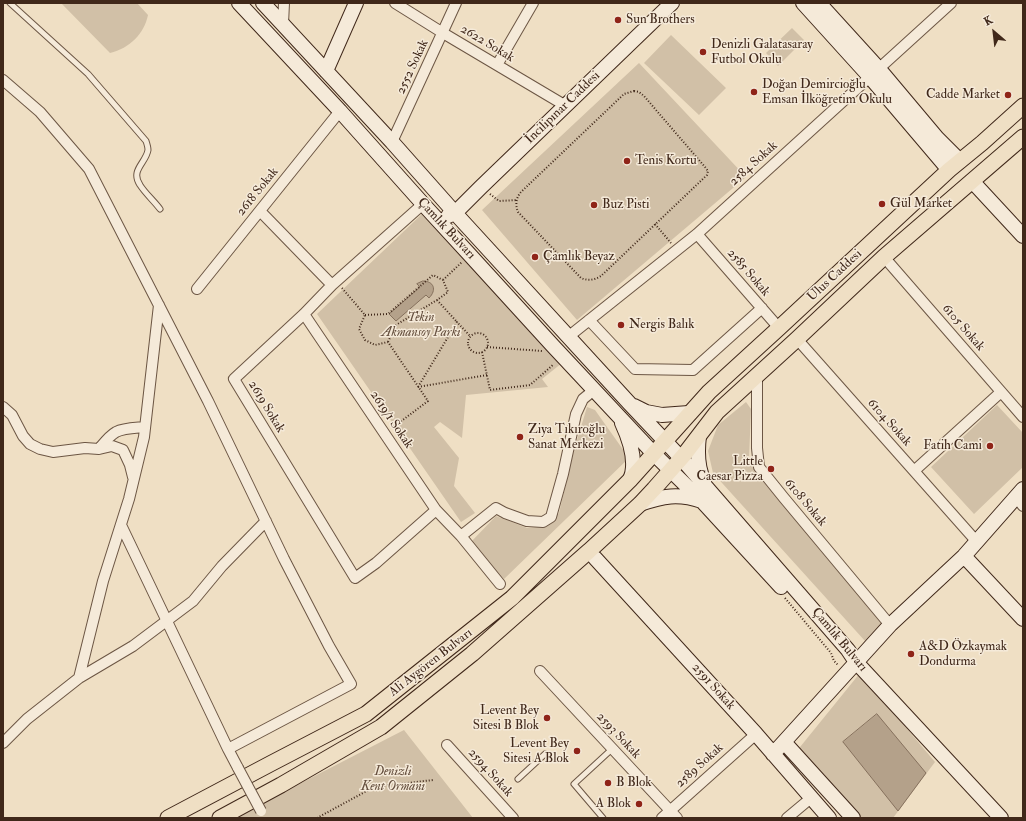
<!DOCTYPE html>
<meta charset="utf-8">
<style>
body{margin:0}
#map{position:relative;width:1026px;height:821px;overflow:hidden;background:#efdfc4;font-family:"IM FELL Double Pica",serif}
canvas{display:block}
.frame{position:absolute;inset:0;border:4px solid #40281a;pointer-events:none}
.north{position:absolute;left:974px;top:12px;width:40px;height:40px;-webkit-text-stroke:3px #f5ead9;paint-order:stroke;rotate:332deg;font-size:11px;font-weight:700;line-height:16px;text-align:center;color:#40281a}
.north::after{content:'';display:block;margin:auto;width:14px;height:18px;background:#40281a;clip-path:polygon(50% 0,100% 100%,50% 72%,0 100%)}
</style>
<div id="map">
<canvas width="1026" height="821"></canvas>
<div class="frame"></div>
<div class="north">K</div>
</div>
<script>
const c = document.querySelector('canvas').getContext('2d');
c.lineJoin = 'round';
function fill(path, color) {
  c.fillStyle = color;
  c.fill(path, 'evenodd');
}
function stroke(path, color, width, dash) {
  c.strokeStyle = color;
  c.lineWidth = width;
  c.lineCap = dash ? 'butt' : 'round';
  c.setLineDash(dash || []);
  c.stroke(path);
}
function write(font, color, halo, rows, align = 'center') {
  c.font = font + ' "IM FELL Double Pica",serif';
  c.lineWidth = 3;
  c.setLineDash([]);
  c.textBaseline = 'middle';
  c.strokeStyle = halo;
  c.fillStyle = color;
  for (const [text, x, y, turn = 0] of rows) {
    c.save();
    c.translate(x, y);
    c.rotate((+turn || 0) * Math.PI / 180);
    c.textAlign = isNaN(turn) ? turn : align;
    if (halo) c.strokeText(text, 0, 0);
    c.fillText(text, 0, 0);
    c.restore();
  }
}
const green = new Path2D(`
 M61 3H137L148 15C144 34 130 48 110 53Z
 M792 28 804 40 778 66 766 53Z
 M671 35 726 88 699 115 644 63Z
 M639 63 746 177 577 320 482 210Z
 M423 213 562 363 542 379 548 387 466 395 462 438 440 422 434 427 459 458 454 486 475 513 461 522 317 314Z
 M746 402 751 409 749 460 884 621 865 641 713 473 708 451 718 425Z
 M997 405 1023 433V467L974 514 931 467Z
 M587 407 595 410 629 458 504 579 470 543 496 516 527 528 547 526 559 513 574 450Z
 M860 673 935 762 893 818H851L796 752Z
 M404 730 473 818H233Z`);
const water = new Path2D(`
 M423 281C434 281 437 290 429 298L426 295 396 321 389 314 420 287 417 284Z
 M877 714 926 773 898 811 843 742Z`);
const path = new Path2D(`
 M634 91 639 92 644 96 705 167 708 171 707 175 601 276C595 280 588 281 581 278L518 212C515 204 516 197 522 191L624 94Z
 M490 194 499 201 517 200
 M655 224 671 243
 M443 280 462 262
 M342 288 365 315 359 329 365 340 375 345 388 342 428 401 392 428
 M437 300 457 322
 M365 315 388 314 433 275 443 280 448 292 437 300 396 325 388 342
 M468 343a10 10 0 1 1 20 0a10 10 0 1 1-20 0Z
 M487 347 542 351
 M482 352 490 390 530 385 554 364
 M418 387 457 322 470 336
 M418 387 487 375
 M785 598 831 653 834 661 838 665
 M317 818 374 787 433 780`);
const lane = new Path2D(`
 M10 3 88 74 146 141C147 144 148 148 148 150 146 163 130 170 140 185 145 193 154 201 160 209
 M518 779 545 754
 M603 818 574 784 612 749`);
const street = new Path2D(`
 M395 3 443 33 566 106
 M283 24 284 3
 M497 65 533 3
 M3 80 40 112 89 169 208 401 284 559 329 646 351 684 228 749 121 525
 M392 142 456 3
 M423 204 332 285 304 314 234 379 355 578 376 563 436 510
 M260 211 332 285
 M697 234 779 328
 M884 257 1023 417
 M197 289 340 111
 M304 314 436 510 461 536 500 584
 M589 320 635 369 693 370 762 308
 M568 337 697 234 951 3
 M797 339 977 542
 M757 375V448L759 467 784 498 890 625
 M3 407 12 415 23 436 30 444 40 449 53 452 85 448 99 449 112 446 123 450 130 465 133 477
 M99 449C104 443 109 436 116 432 124 428 136 428 145 427
 M914 471 1001 392
 M1016 497 1023 506
 M461 536 496 508 505 513 527 521 543 522 551 517 563 474 576 414 583 399 594 390
 M540 671 677 818
 M79 678 103 581 129 499 144 437 159 305
 M3 743 27 719 79 678 133 646 193 601 222 566 266 521
 M447 745 513 818
 M228 749 238 768
 M662 818 756 734
 M787 818 811 798`);
const secondary = new Path2D(`
 M239 3 340 111 423 204 469 254 553 346 654 454 702 501 781 587
 M263 3 392 142 455 213 630 404 681 458 848 650 856 662 1001 818
 M803 3 870 77 949 170
 M819 3 879 69 937 138 960 161
 M326 71 356 3
 M972 181 1023 236
 M448 216 455 213 481 187 672 3
 M634 406 646 412 662 415 689 413
 M622 423C628 436 634 452 633 467 633 471 632 475 630 480
 M699 436C697 452 697 467 704 481
 M640 504C663 496 678 493 702 501
 M964 556 1023 619
 M595 558 756 734 829 818
 M784 742 853 818
 M773 754 890 625 964 556 1023 489`);
const primary = new Path2D(`
 M168 818 270 764 366 714 512 598 630 480 709 392 779 328 949 170 982 143 1023 106
 M220 818 281 785 381 727 472 654 589 551 640 504 654 489 684 455 717 412 797 339 884 257 1023 137`);
const streetBridge = new Path2D(`
 M238 768 261 811`);
const markers = [
 [618,20,4,"#8f2418"],
 [703,52,4,"#8f2418"],
 [754,92,4,"#8f2418"],
 [1008,95,4,"#8f2418"],
 [627,161,4,"#8f2418"],
 [882,204,4,"#8f2418"],
 [594,205,4,"#8f2418"],
 [535,257,4,"#8f2418"],
 [621,325,4,"#8f2418"],
 [520,437,4,"#8f2418"],
 [990,446,4,"#8f2418"],
 [771,469,4,"#8f2418"],
 [911,654,4,"#8f2418"],
 [547,718,4,"#8f2418"],
 [577,751,4,"#8f2418"],
 [608,783,4,"#8f2418"],
 [639,804,4,"#8f2418"]
];
const poiNames = [
 ["Sun Brothers",626,20],
 ["Denizli Galatasaray",711,45],
 ["Futbol Okulu",711,60],
 ["Doğan Demircioğlu",762,85],
 ["Emsan İlköğretim Okulu",762,100],
 ["Cadde Market",1000,95,"right"],
 ["Tenis Kortu",635,161],
 ["Gül Market",890,204],
 ["Buz Pisti",602,205],
 ["Çamlık Beyaz",543,257],
 ["Nergis Balık",629,325],
 ["Ziya Tıkıroğlu",528,430],
 ["Sanat Merkezi",528,445],
 ["Fatih Cami",982,446,"right"],
 ["Little",763,462,"right"],
 ["Caesar Pizza",763,477,"right"],
 ["A&D Özkaymak",919,647],
 ["Dondurma",919,662],
 ["Levent Bey",539,711,"right"],
 ["Sitesi B Blok",539,726,"right"],
 ["Levent Bey",569,744,"right"],
 ["Sitesi A Blok",569,759,"right"],
 ["B Blok",616,783],
 ["A Blok",631,804,"right"]
];
const streetNames = [
 ["2622 Sokak",487,44,31],
 ["2552 Sokak",413,67,-65],
 ["İncilipınar Caddesi",563,108,-44],
 ["2584 Sokak",754,164,-42],
 ["2618 Sokak",258,192,-51],
 ["Çamlık Bulvarı",446,229,47],
 ["2585 Sokak",748,273,49],
 ["Ulus Caddesi",835,276,-43],
 ["6105 Sokak",963,328,49],
 ["2619 Sokak",266,407,59],
 ["2619/1 Sokak",391,420,56],
 ["6104 Sokak",889,423,48],
 ["6108 Sokak",805,503,50],
 ["Çamlık Bulvarı",839,640,50],
 ["Ali Aygören Bulvarı",431,663,-38],
 ["2591 Sokak",713,687,48],
 ["2593 Sokak",618,736,47],
 ["2589 Sokak",700,766,-42],
 ["2594 Sokak",490,773,48]
];
const parkNames = [
 ["Tekin",421,318],
 ["Akmansoy Parkı",421,333],
 ["Denizli",393,772],
 ["Kent Ormanı",393,787]
];
fill(green, '#d1c0a7');
fill(water, '#b4a18a');
stroke(water, '#86715d', 1);
stroke(lane, '#6c5644', 7);
stroke(street, '#6c5644', 12);
stroke(secondary, '#40281a', 16);
stroke(primary, '#40281a', 17);
stroke(path, '#40281a', 2, [1, 2]);
stroke(lane, '#f5ead9', 5);
stroke(street, '#f5ead9', 10);
stroke(secondary, '#f5ead9', 14);
stroke(primary, '#efdfc4', 15);
stroke(streetBridge, '#6c5644', 12, []);
stroke(streetBridge, '#f5ead9', 10);
for (const [x, y, r, color] of markers) {
  const dot = new Path2D();
  dot.arc(x, y, r, 0, 2 * Math.PI);
  c.fillStyle = color;
  c.fill(dot);
  stroke(dot, '#f5ead9', 1.5);
}
write('13px', '#40281a', '#f5ead9', poiNames, 'left');
write('13px', '#40281a', '#f5ead9', streetNames);
write('italic 13px', '#644e3d', '#f5ead9', parkNames);
</script>
